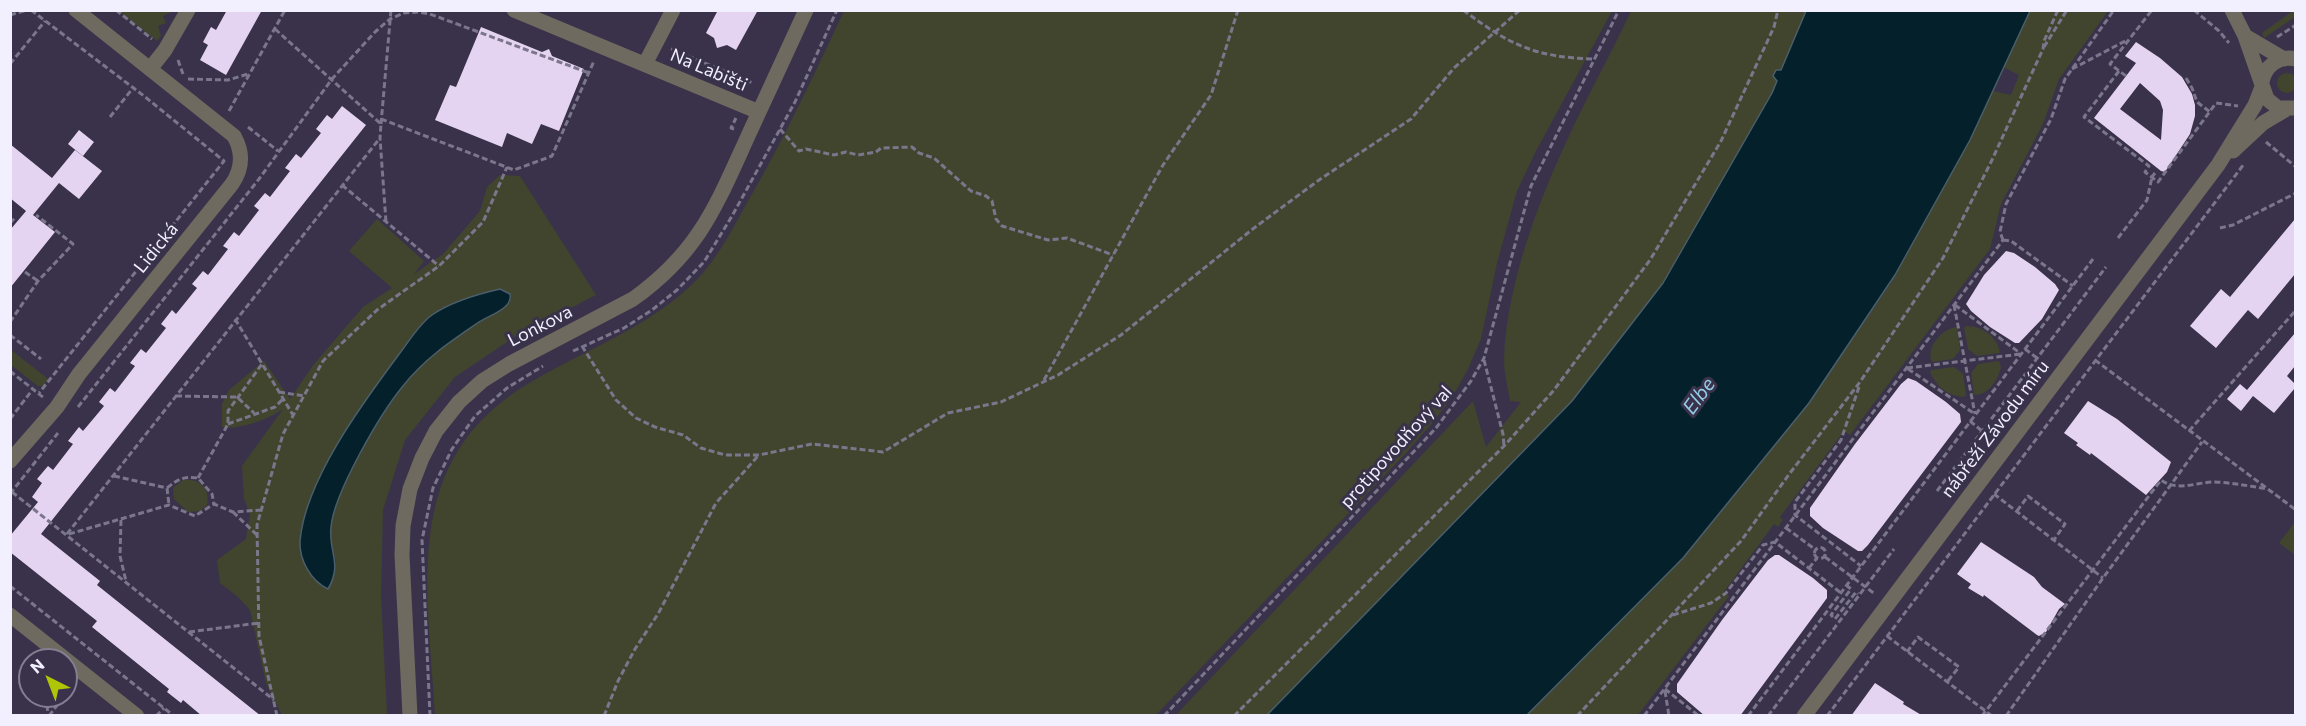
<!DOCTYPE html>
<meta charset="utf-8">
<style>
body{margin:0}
#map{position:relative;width:2306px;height:726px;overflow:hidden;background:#39324a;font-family:Commissioner,sans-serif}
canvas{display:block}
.frame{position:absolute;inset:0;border:12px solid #f2efff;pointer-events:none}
.north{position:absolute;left:18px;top:648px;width:60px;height:60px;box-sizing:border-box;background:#39324a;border:2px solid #837e92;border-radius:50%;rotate:318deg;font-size:16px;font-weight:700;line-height:24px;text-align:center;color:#f2efff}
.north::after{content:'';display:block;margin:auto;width:21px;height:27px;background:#afc507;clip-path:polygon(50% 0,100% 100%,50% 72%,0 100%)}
</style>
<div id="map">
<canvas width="2306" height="726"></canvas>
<div class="frame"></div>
<div class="north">N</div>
</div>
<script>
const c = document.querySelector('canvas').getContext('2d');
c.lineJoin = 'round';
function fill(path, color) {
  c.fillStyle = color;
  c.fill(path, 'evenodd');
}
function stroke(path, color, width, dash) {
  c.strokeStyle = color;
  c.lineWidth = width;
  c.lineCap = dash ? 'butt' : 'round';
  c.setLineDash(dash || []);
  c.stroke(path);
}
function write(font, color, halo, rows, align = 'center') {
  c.font = font + ' Commissioner,sans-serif';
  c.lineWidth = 6;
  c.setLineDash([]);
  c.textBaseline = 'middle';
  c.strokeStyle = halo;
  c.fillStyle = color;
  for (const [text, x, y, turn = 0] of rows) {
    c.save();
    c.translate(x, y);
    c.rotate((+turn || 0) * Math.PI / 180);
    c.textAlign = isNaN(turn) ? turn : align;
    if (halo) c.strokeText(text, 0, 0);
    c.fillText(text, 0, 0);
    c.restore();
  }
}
const green = new Path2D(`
 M2294 10 2295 17 2264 38 2262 33Z
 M119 11H174L163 16 166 23 158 26 161 36 157 41Z
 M844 11H1612L1536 151 1517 191 1497 263 1481 339 1468 369 1453 396 1434 421 1405 454 1156 715H435C428 587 399 459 531 382 583 351 640 331 686 290 714 266 731 232 748 201 784 139 814 75 844 11Z
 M1631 11H1806L1781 71 1776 70 1777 81 1772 93 1663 283 1572 401 1267 715 1175 716 1473 401 1486 447 1521 402 1510 401C1508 388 1504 374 1504 360 1506 279 1546 181 1582 109 1598 76 1616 44 1631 11Z
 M2030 11H2108L2059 79 2043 124 2001 204 1990 249 1850 435 1844 431 1780 517 1783 520 1778 527 1774 524 1724 592 1729 596 1638 715 1527 716 1683 558 1809 403 1891 283 1970 140 1993 91 2011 95 2019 75 2003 67Z
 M2277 83a10 10 0 1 1 20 0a10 10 0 1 1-20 0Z
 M500 175 520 176 596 295 516 336 455 377 405 440 383 510 381 596 387 715H282L266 683 250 610 238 597 220 583 217 560 246 539 250 514 244 499 242 466 283 409C269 419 240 430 222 427V404L229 390 264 361 290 399 314 364 363 307 392 288 349 251 377 219 424 261 414 274 443 254 480 211 487 187ZM481 293 506 307C480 322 451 337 429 357 396 386 337 484 331 526 329 538 334 552 336 563L321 585 305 567 413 336 432 315 459 301Z
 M1966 326C1982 326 1998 337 2000 353L1977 356 1968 349 1964 328Z
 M1957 327 1960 350 1953 359 1932 362C1925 348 1942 328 1957 327Z
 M10 349 48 379 43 386H38L11 365Z
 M1999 361 2001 367C1998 380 1989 395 1974 395L1971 373 1978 364Z
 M1954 367 1963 374 1966 395 1964 397C1947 396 1937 387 1930 372L1931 370Z
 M183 480C199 478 211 488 207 505L200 511 188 512 174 499 173 488Z
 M2295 522V555L2279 543Z`);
const water = new Path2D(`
 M1806 11H2030L1970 140 1895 275 1809 403 1683 558 1527 715H1267L1572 401 1663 283 1772 93 1777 81 1773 76 1776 70H1781Z
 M500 289 510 294C511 299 510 302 506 306 499 313 487 317 479 322 451 341 424 359 403 386 380 414 334 493 331 527 328 551 343 564 328 589 311 581 299 560 300 541 305 481 362 404 397 357 408 343 418 325 432 315 452 301 478 294 500 289Z`);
const building = new Path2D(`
 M227 10H262L226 75 200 60 208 45 203 42 211 27 216 30Z
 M718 10H758L736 50 727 45 717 48 714 38 706 33Z
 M481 27 542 52 549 49 552 56 584 69 559 131 541 124 532 144 507 133 502 147 435 120 450 85 456 87Z
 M2136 42 2160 58 2182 77 2192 94 2195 105V116L2190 134 2165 172 2161 171 2094 118 2136 63 2125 56ZM2140 83 2160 101 2163 110 2161 140 2120 109Z
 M342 106 366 125 41 534 100 581 97 585 261 716H202L183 700 181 703 167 692 169 689 92 627 97 621 10 552V536L38 502 32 497 42 483 37 479 48 466 53 470 73 444 68 441 79 427 83 431 94 418 104 406 99 402 110 388 115 392 135 366 130 363 141 349 146 353 166 328 161 324 172 310 176 314 197 288 192 284 203 271 208 275 228 249 223 246 234 232 239 236 259 210 254 206 265 193 270 197 290 171 285 168 296 154 301 158 321 133 316 129 327 115 332 119Z
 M79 130 94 142 83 156 68 144Z
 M10 144 52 178 75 150 102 171 79 199 59 183 33 215 55 232 10 288V230L26 211 10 198Z
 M2295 219V274L2258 319 2248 310 2216 348 2190 326 2221 289 2230 297Z
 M2006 251 2014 253 2035 267 2055 284 2059 290 2042 319 2019 343H2015L1990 327 1971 311 1966 304 1984 275Z
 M2295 333V366L2287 376 2295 384V388L2274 413 2253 396 2241 411 2227 399 2240 384 2247 390Z
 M1908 378 1916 381 1946 402 1960 414 1961 422 1868 545 1862 551H1858L1823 528 1810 516V508L1855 444 1901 384Z
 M2088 401 2117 419 2171 462 2167 472 2146 495 2091 453 2090 455 2076 445 2078 443 2064 433Z
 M1981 542 2034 577 2042 587 2065 604 2059 609 2046 632 2039 636 2037 635 1984 595 1983 597 1968 588 1971 584 1957 574Z
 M1775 555H1779L1813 578 1827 590V598L1740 716H1705L1677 692V684L1722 620 1768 560Z
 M1875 683 1904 702 1903 704 1923 716H1851Z`);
const path = new Path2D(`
 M31 10 144 96 224 161 39 393
 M116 10 152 39
 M1463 10C1510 45 1534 57 1593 59
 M2194 10 2219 31 2229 43
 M10 15 27 10
 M275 29 381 124 380 138 386 222
 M2277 37 2296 25
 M2044 47 2067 10
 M671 49 753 83
 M178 60 183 74
 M10 64 45 21
 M2072 69 2127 40
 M2119 71 2084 117 2149 166 2145 172 2158 182 2216 103 2238 106
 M2126 76 2110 64 2152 10
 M2186 78 2192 88 2197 102 2210 112
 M188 79 228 80 248 74
 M229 111 285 10
 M110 117 133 88
 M381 119 514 170 552 156 594 61
 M381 124 391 10
 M248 127 278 151
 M734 129 731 128 736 118
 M780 129 799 151 806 149 834 155 846 152 858 155 876 152 881 148 912 147 919 153 934 158 971 191 986 196 992 201 996 219 1002 226 1048 240 1067 238 1113 255
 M2266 142 2296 167
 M342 185 439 266
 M10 223 15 218
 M2220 228 2233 225 2296 193
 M2118 238 2147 200 2152 177 2155 173
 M2003 240 2000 232 2006 204 2051 119 2065 79 2114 10
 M2003 240 2011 241 2073 286
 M25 272 38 281
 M1954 305 1975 414
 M1955 305 2020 353
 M235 319 293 415
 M10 322 38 281 73 244 36 215
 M10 335 41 359
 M582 346 616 400 636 418 655 427 683 435 701 448 725 455H759L812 444 883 452 948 413 1001 402 1058 375 1121 335 1254 228 1319 180 1411 119 1454 68 1520 10
 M2025 349 2037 358
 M573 351 624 328 652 310 677 290 704 262 732 216 795 102 837 10
 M1484 360 1503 434 1504 446
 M2095 360 2296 510
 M1907 368 2021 354
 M1908 369 1975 414
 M10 371 44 398
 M1044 380 1163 165 1211 95 1238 10
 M1859 387 1841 440 1795 502V515L1861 566
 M279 392 304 396
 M176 396 237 397 254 413
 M78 407 259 179 332 79 375 32 390 19 404 13 418 12 430 14 589 73
 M10 419 33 389
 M1970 421 1982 431
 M228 424 275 407 283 399
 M2189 431 2296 310
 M114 476 167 488
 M198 478 228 424V411L262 364
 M167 488C178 479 184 476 198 478L212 494 214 504
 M167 488 169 505
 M1937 491 2106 267
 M12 492 274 700
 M10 494 58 433
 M1994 494 2103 578
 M2017 511 2028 496 2065 524 2054 540
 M233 512 257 535
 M121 520 120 556 126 581
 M1786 528 1816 550
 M67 534 380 138
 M69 534 169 505 195 516 214 504 233 512 261 510
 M1814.5 553a5.5 5.5 0 1 1 11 0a5.5 5.5 0 1 1-11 0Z
 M1825 557 1875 594
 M1809 568 1817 558
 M1846 585 1851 589 1831 615 1835 619 1856 592 1858 594
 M10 586 174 716
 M1673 615 1711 603 1726 593 1763 545 1775 542 1841 593
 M189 632 259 623
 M1887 636 1992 716
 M1907 652 1918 637 1959 667 1947 682
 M1665 689 1699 716
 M1665 691 1669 716
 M66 694 70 684
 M46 696 48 715
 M49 716 64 696
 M156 716 164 708
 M277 716 259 636 257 525 283 434 323 361 377 310 439 266 483 222 507 167
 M430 716 422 540 433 488 452 449 475 416 507 388 543 366
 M604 716 618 681 635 649 658 614 716 503 759 455
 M1164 716 1436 428 1471 381 1484 358 1531 186 1619 10
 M1234 716 1504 446 1554 390 1650 260 1721 141 1774 27 1778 10
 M1577 716 1741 541 1790 473 1860 382 1943 258 1992 160 2043 49 2044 41 2058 10
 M1644 716 2003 240
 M1748 716 2093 259
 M1768 716 1894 549
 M1827 716 2244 164
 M1982 716 2161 480C2178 492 2196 482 2215 482 2233 483 2250 486 2267 489
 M2006 716 2103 578 2202 442`);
const street = new Path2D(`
 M514 10 759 112
 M2232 10 2245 36 2267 99 2278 108H2296
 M2245 36 2284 59
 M645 64 673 10
 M150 69 165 50 188 10
 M2262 82C2265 66 2279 55 2296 59
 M2233 151 2263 123 2285 110
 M10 461 57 407 79 374 232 184C243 168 243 152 234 136L76 10
 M10 615 137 716
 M410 716 402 555 403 526 410 489 422 458 436 431 459 402 482 381 509 364 633 299C699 252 716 206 748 136 767 94 787 52 806 10
 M1804 716 2218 165 2255 105 2262 87`);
const streetNames = [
 ["Na Labišti",709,70,23],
 ["Lidická",156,248,-51],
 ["Lonkova",540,326,-27],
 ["nábřeží Závodu míru",1995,429,-53],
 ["protipovodňový val",1396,447,-48]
];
const waterNames = [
 ["Elbe",1699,396,-54]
];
fill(green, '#41452e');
fill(water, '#04202b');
stroke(water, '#4b5e6b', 1.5);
fill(building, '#e4d4f1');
stroke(path, '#7b768b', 3, [6, 3]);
stroke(street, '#6e6a5f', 15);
write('18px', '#f2efff', '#39324a', streetNames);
write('italic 20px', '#92cce6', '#39324a', waterNames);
</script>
